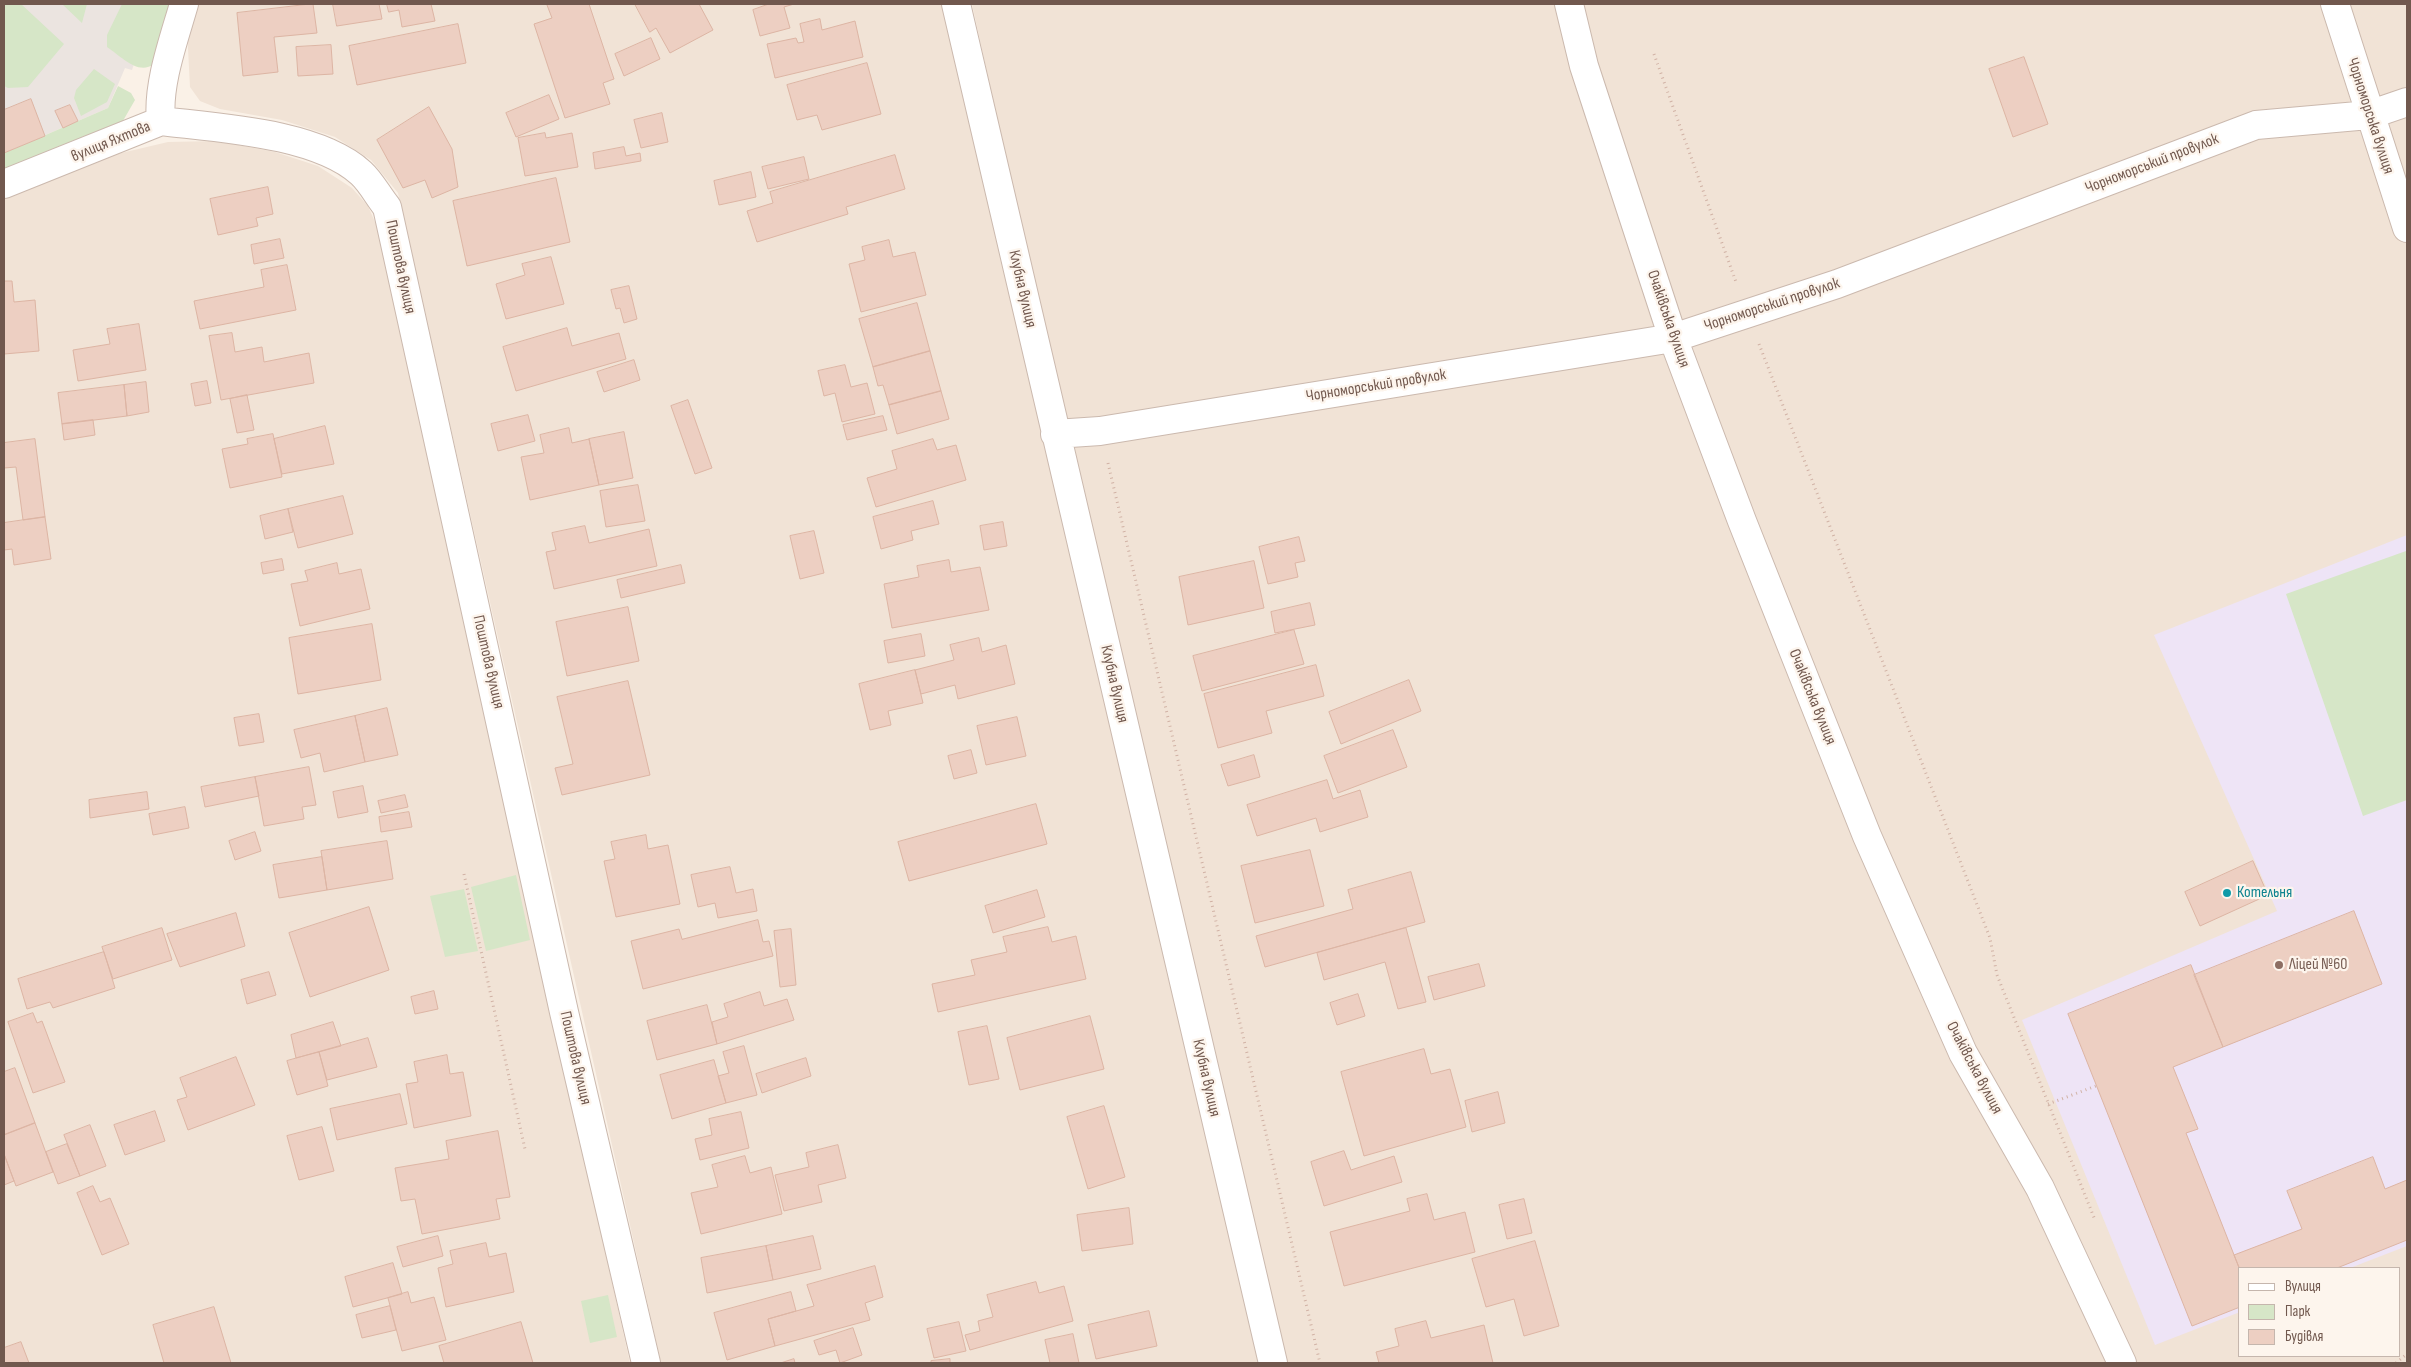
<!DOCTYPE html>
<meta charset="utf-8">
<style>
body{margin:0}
#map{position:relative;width:2411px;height:1367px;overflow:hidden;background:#faf1e7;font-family:"Sofia Sans Condensed",sans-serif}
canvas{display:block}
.frame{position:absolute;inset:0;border:5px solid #71584e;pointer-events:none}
.legend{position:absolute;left:2238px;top:1267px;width:162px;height:90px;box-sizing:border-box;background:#fdf5ed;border:1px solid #c5b6ad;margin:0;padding:6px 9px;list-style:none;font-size:15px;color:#71584e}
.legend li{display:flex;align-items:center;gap:10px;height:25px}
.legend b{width:25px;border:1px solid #c5b6ad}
</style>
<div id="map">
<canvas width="2411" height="1367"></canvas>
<div class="frame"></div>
<ul class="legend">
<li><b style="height:6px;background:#fff"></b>Вулиця</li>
<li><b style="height:14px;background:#d6e6c7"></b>Парк</li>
<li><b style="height:14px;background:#edcfc2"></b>Будівля</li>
</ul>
</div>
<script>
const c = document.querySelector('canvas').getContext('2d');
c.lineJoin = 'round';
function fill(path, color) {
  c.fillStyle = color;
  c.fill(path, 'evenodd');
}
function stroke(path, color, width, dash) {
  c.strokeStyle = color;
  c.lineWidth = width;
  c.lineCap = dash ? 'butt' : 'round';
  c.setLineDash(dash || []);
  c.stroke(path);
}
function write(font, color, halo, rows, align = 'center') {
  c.font = font + ' "Sofia Sans Condensed",sans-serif';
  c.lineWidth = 4.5;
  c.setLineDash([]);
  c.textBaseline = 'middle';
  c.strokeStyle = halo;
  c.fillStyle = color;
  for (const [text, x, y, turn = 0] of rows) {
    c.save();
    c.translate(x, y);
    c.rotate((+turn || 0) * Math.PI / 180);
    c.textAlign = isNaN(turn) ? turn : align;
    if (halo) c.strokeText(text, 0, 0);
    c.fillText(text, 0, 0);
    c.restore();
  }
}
const residential = new Path2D(`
 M193 4H943L1075 557 1259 1363H661L398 193 371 160 335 137 282 120 220 109 200 101 190 87 187 29Z
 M972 4H2407V1363H1284L1032 277ZM2240 1268H2400V1356H2240Z
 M217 141 275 152 318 166 352 188 368 206 378 229 630 1363H4V193L100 158 168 142Z`);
const industrial = new Path2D(`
 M4 4H154L132 70 125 68 108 108 4 153Z`);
const education = new Path2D(`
 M2407 535V1246L2350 1268H2240V1312L2155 1345 2022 1020 2277 911 2154 635Z`);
const green = new Path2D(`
 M4 4H21L64 44 28 87 8 88 4 86Z
 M62 4H87L82 23Z
 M122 4H175L154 64C138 76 121 56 107 47V35Z
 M94 69 115 84 107 102 81 116 74 98 76 90Z
 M118 86 131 93 135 100 120 126 4 176V153L108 108Z
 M2406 551 2407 800 2363 816 2286 594Z
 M516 875 530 940 486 951 471 887Z
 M464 889 478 951 445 957 430 896Z
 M608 1295 617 1337 590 1343 581 1301Z`);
const building = new Path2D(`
 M313 4 317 33 274 37 278 72 243 76 237 13Z
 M333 4H379L382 19 337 26Z
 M387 4H431L435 21 402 27 399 10 389 12Z
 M552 4H589L614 79 603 83 610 104 565 118 534 24 552 18 547 5Z
 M635 4H699L713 30 670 53 656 28 650 32Z
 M769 4H794L784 7 790 28 760 36 753 10Z
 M820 19 822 30 855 21 863 57 775 78 767 44 796 38 798 43 804 42 800 24Z
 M458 24 466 63 357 85 349 46Z
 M651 38 660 59 624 76 615 54Z
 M331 45 333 74 298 76 296 47Z
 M2024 57 2048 124 2013 137 1989 69Z
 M867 63 881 114 822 130 817 115 797 120 787 85Z
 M549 95 559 119 516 137 506 113Z
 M31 99 45 136 4 153V110Z
 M70 105 78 121 63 128 55 111Z
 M429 107 452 149 458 187 432 198 425 180 403 188 377 140Z
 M662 113 668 142 641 148 634 120Z
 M545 133 546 138 572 133 578 167 525 176 518 138Z
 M624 147 626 156 640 153 641 161 595 169 593 153Z
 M895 155 905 189 846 207 848 214 757 242 747 211 773 203 770 192Z
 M804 157 809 179 768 189 762 167Z
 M751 172 756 197 719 205 714 181Z
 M556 178 570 242 467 266 453 201Z
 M268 187 273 214 256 218 258 226 218 235 210 199Z
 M280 239 284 258 254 264 251 245Z
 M889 240 893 257 915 252 926 295 861 312 849 264 865 260 862 247Z
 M551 257 564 304 506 319 496 284 525 275 522 264Z
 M287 265 296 310 200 329 194 301 264 287 261 270Z
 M4 281H12L14 302 35 300 39 351 4 354Z
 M629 286 637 319 624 323 620 308 616 309 611 290Z
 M917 303 930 351 873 367 859 319Z
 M139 324 146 370 78 381 73 350 110 344 107 329Z
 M567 328 572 346 619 333 626 359 516 391 503 347Z
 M232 333 235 352 262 347 264 362 309 353 314 383 221 400 209 336Z
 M930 351 941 391 889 405 883 385 878 386 873 367Z
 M634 360 640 380 604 392 597 372Z
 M845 365 851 387 867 383 875 414 842 422 835 393 824 396 818 371Z
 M207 381 211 403 195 406 191 384Z
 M146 382 149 412 127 416 124 385Z
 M124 385 127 416 62 424 58 393Z
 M941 391 949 419 897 434 889 405Z
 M247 395 254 430 237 433 230 399Z
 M688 400 712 468 695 474 671 406Z
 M528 415 535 441 498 451 491 424Z
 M883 416 887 430 847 440 843 425Z
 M93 420 95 435 64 440 62 424Z
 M325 426 334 464 282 474 274 439Z
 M569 428 572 443 589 439 599 485 530 500 521 457 544 453 540 435Z
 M624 432 633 478 599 485 589 439Z
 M273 434 282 477 230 488 222 449 248 444 247 439Z
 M35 439 45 517 23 520 16 467 4 468V443Z
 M933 439 937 450 956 445 966 480 876 507 867 478 897 469 892 451Z
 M638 485 645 521 606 527 600 491Z
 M343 496 353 534 298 548 288 509Z
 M933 501 939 524 911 531 913 540 881 549 873 517Z
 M288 509 293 532 265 539 260 516Z
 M45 517 51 559 14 565 12 549 4 550V523Z
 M1003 522 1007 546 984 550 980 526Z
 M585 526 589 543 649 529 657 566 554 589 546 552 556 550 552 533Z
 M814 531 824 573 800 579 790 536Z
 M1299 537 1305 561 1295 563 1298 577 1268 584 1259 547Z
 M282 559 284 570 263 574 261 563Z
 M949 560 951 572 980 567 989 610 892 628 884 584 919 577 917 566Z
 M1254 561 1264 608 1188 625 1179 577Z
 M337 563 339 574 361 569 370 609 300 626 291 584 308 581 305 571Z
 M681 565 685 583 621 598 617 580Z
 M1310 603 1315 625 1275 633 1271 612Z
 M628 607 639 661 567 676 556 622Z
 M372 624 381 680 298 694 289 638Z
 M1294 630 1304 664 1202 691 1193 656Z
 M921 634 925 656 888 663 884 641Z
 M979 638 982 652 1006 645 1015 684 958 699 955 685 921 694 915 670 954 660 950 645Z
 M1316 665 1324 696 1266 711 1272 733 1218 748 1204 694Z
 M915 670 923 703 888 711 891 725 870 730 859 684Z
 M1409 680 1421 711 1341 744 1329 712Z
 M628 681 650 775 562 795 555 768 573 764 557 697Z
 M387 708 398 755 365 762 355 716Z
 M259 714 264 742 239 746 234 718Z
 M355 716 365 762 324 772 320 753 301 758 294 730Z
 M1017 717 1026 756 986 765 977 726Z
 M1393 730 1407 767 1338 793 1324 756Z
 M971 750 977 773 954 779 948 756Z
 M1254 755 1260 777 1228 786 1221 765Z
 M309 767 316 805 302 807 304 819 264 826 255 777Z
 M255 777 259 796 205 807 201 787Z
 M1327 780 1333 799 1360 790 1368 817 1320 832 1316 818 1257 836 1247 805Z
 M363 786 368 812 338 818 333 792Z
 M147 792 149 809 90 818 89 800Z
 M405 795 408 807 381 813 378 801Z
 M1036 804 1047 844 909 881 898 842Z
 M185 807 189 828 153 835 149 814Z
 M409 812 412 827 381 832 379 817Z
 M255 832 261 851 235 860 229 841Z
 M646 835 648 849 668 845 680 904 616 917 604 861 615 859 611 842Z
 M387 841 393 879 327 890 321 851Z
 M1310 850 1324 906 1255 923 1241 866Z
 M322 857 327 890 279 898 273 865Z
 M2253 861 2268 895 2200 926 2185 892Z
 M730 867 736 893 753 889 757 911 718 918 715 903 698 907 691 875Z
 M1411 872 1425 922 1265 967 1256 936 1353 909 1348 890Z
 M1037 890 1045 917 993 933 985 906Z
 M369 907 389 970 310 997 289 933Z
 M2354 911 2382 984 2223 1047 2194 975Z
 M236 913 245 946 180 967 167 934Z
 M758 920 763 942 769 941 773 956 643 989 631 941 679 929 682 939Z
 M1048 927 1052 942 1076 936 1086 979 938 1012 932 984 975 975 971 960 1007 952 1003 937Z
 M162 928 172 960 113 979 102 947Z
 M1406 928 1426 1002 1398 1009 1385 962 1324 980 1317 953Z
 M791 929 796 985 780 987 774 931Z
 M104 952 115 988 53 1008 50 1002 27 1009 18 979Z
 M1479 964 1485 986 1434 1000 1428 977Z
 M2191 965 2223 1047 2173 1067 2198 1129 2186 1133 2240 1270V1307L2192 1326 2068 1014Z
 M269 972 276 995 247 1004 241 980Z
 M434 991 438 1009 415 1014 411 997Z
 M760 992 764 1006 787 999 794 1020 717 1044 712 1022 728 1017 724 1004Z
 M1358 994 1365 1016 1337 1025 1330 1003Z
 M707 1005 717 1044 657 1060 647 1021Z
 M33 1013 37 1023 42 1021 65 1082 33 1093 8 1022Z
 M1090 1016 1104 1069 1020 1090 1007 1038Z
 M333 1022 341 1046 296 1058 291 1035Z
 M987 1026 999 1079 969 1085 958 1032Z
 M368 1038 377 1067 327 1080 319 1052Z
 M744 1046 757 1095 726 1103 718 1076 729 1073 723 1052Z
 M1424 1049 1431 1074 1450 1069 1466 1127 1364 1156 1341 1072Z
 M319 1052 328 1086 297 1095 287 1061Z
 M447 1055 450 1074 463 1072 471 1116 414 1128 406 1084 418 1082 414 1062Z
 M236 1057 255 1105 188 1130 177 1100 187 1097 180 1078Z
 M806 1058 811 1076 762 1093 756 1074Z
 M714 1060 726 1103 672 1119 660 1075Z
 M15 1068 35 1123 4 1135V1072Z
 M1498 1092 1505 1123 1472 1132 1465 1101Z
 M400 1094 407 1124 337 1140 330 1109Z
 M1104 1106 1125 1177 1088 1189 1067 1117Z
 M155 1111 165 1141 125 1155 114 1125Z
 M741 1112 749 1148 700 1160 695 1139 712 1135 709 1119Z
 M35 1123 53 1172 16 1186 4 1154V1135Z
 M90 1125 106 1166 80 1176 64 1135Z
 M322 1127 334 1171 299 1180 287 1136Z
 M498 1131 510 1197 496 1199 500 1219 422 1234 415 1199 401 1201 395 1168 449 1159 446 1141Z
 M67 1144 80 1176 58 1184 46 1152Z
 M838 1145 846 1178 818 1185 822 1202 784 1211 775 1175 809 1167 806 1153Z
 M1344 1151 1351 1170 1394 1156 1402 1182 1324 1206 1311 1162Z
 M4 1154 14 1181 4 1185Z
 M745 1156 750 1173 771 1167 782 1214 701 1234 691 1193 718 1187 712 1165Z
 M2373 1157 2385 1189 2407 1180V1240L2337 1268H2240V1270L2234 1255 2302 1229 2287 1191Z
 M93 1186 100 1202 110 1198 129 1244 102 1255 77 1193Z
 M1427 1194 1434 1220 1465 1212 1475 1252 1344 1286 1330 1232 1410 1211 1407 1199Z
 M1524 1199 1532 1233 1507 1239 1499 1205Z
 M1129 1208 1133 1244 1082 1251 1077 1215Z
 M438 1236 443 1256 403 1267 397 1247Z
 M813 1236 821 1269 773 1280 766 1246Z
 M1535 1241 1559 1326 1524 1336 1514 1299 1486 1307 1472 1259Z
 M486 1243 489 1257 506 1253 514 1292 446 1307 438 1268 453 1264 450 1251Z
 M766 1246 773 1280 707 1293 701 1258Z
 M393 1263 402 1294 353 1307 345 1277Z
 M875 1266 883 1297 865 1303 870 1320 775 1346 768 1319 814 1306 807 1285Z
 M1036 1282 1039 1293 1064 1286 1073 1321 970 1350 965 1335 980 1331 978 1321 993 1317 987 1295Z
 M408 1292 411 1303 434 1297 446 1340 402 1351 388 1298Z
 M791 1292 796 1311 768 1319 775 1346 727 1360 714 1313Z
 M390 1306 396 1330 362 1338 356 1315Z
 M214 1307 231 1363H164L153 1325Z
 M1149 1311 1157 1346 1096 1359 1088 1325Z
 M1426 1321 1431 1338 1484 1325 1493 1363H1379L1376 1352 1399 1346 1395 1329Z
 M521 1322 533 1363H444L439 1346Z
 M959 1322 966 1351 934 1358 927 1329Z
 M853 1328 862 1355 840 1363 836 1350 819 1355 814 1341Z
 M1073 1334 1079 1363H1050L1045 1340Z
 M21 1342 29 1363H4V1348Z
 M794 1359 795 1363H781Z
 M950 1359V1363H931V1361Z`);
const path = new Path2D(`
 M1654 54 1736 282
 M1759 344 1990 938 1997 975 2095 1220
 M1108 463 1320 1363
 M464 874 525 1149
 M2048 1104 2096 1086
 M2396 1363 2407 1354`);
const minor = new Path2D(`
 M956 4 1273 1363
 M1569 4 1584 66 1673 338 1742 521 1867 836 1963 1053 2040 1188 2122 1363
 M2335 4 2407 228
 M161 121C219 128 317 133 361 173 371 182 378 196 387 207L564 1012 646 1363
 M161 121C157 85 174 39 184 4
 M4 184 161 121
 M1055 434 1100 431 1673 338 1837 284 2256 125 2369 115 2407 102`);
const markers = [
 [2227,893,5,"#0f9aa8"],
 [2279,965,5,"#8d6e63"]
];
const streetNames = [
 ["Чорноморська вулиця",2370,116,72],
 ["вулиця Яхтова",111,142,-22],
 ["Чорноморський провулок",2152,164,-21],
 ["Поштова вулиця",400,267,78],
 ["Клубна вулиця",1022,289,77],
 ["Чорноморський провулок",1772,305,-18],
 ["Очаківська вулиця",1668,319,71],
 ["Чорноморський провулок",1376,386,-9],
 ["Поштова вулиця",488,662,77],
 ["Клубна вулиця",1114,684,77],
 ["Очаківська вулиця",1812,697,68],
 ["Поштова вулиця",575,1058,77],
 ["Очаківська вулиця",1974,1068,62],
 ["Клубна вулиця",1206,1078,77]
];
const cultureNames = [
 ["Котельня",2237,893]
];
const educationNames = [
 ["Ліцей №60",2289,965]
];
fill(residential, '#f1e3d6');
fill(industrial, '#ebe4e0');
fill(education, '#eee4f6');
fill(green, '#d6e6c7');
fill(building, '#edcfc2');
stroke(building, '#ddb5a4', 1);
stroke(minor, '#cbb9ae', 30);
stroke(path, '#d1b2a5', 3, [1, 4]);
stroke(minor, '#fff', 28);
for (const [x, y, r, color] of markers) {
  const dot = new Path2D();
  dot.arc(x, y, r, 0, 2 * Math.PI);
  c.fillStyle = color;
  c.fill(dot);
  stroke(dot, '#fdf5ed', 2);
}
write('16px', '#71584e', '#fdf5ed', streetNames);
write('16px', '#0d838f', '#fdf5ed', cultureNames, 'left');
write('16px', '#785e54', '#fdf5ed', educationNames, 'left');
</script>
